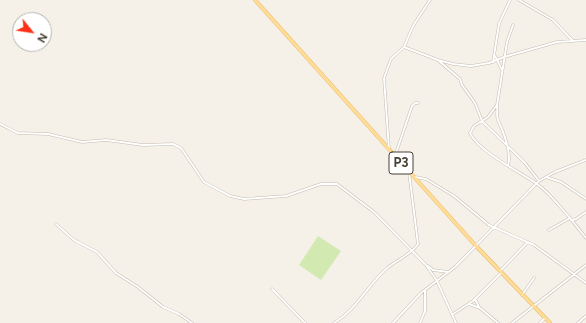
<!DOCTYPE html>
<style>
body{margin:0}
#map{position:relative;width:586px;height:323px;overflow:hidden;background:#f5f1e9;font-family:Figtree,sans-serif}
canvas{display:block}
.north{position:absolute;left:12px;top:12px;width:40px;height:40px;box-sizing:border-box;background:#fff;border:1px solid #b6b3af;border-radius:50%;rotate:120deg;font-size:11px;font-weight:700;line-height:16px;text-align:center;color:#494137}
.north::after{content:'';display:block;margin:auto;width:14px;height:18px;background:#fd3118;clip-path:polygon(50% 0,100% 100%,50% 72%,0 100%)}
</style>
<div id="map">
<canvas width="586" height="323"></canvas>
<div class="north">N</div>
</div>
<script>
const c = document.querySelector('canvas').getContext('2d');
c.lineJoin = 'round';
function fill(path, color) {
  c.fillStyle = color;
  c.fill(path, 'evenodd');
}
function stroke(path, color, width, dash) {
  c.strokeStyle = color;
  c.lineWidth = width;
  c.lineCap = dash ? 'butt' : 'round';
  c.setLineDash(dash || []);
  c.stroke(path);
}
function write(font, color, halo, rows, align = 'center') {
  c.font = font + ' Figtree,sans-serif';
  c.lineWidth = 3;
  c.setLineDash([]);
  c.textBaseline = 'middle';
  c.strokeStyle = halo;
  c.fillStyle = color;
  for (const [text, x, y, turn = 0] of rows) {
    c.save();
    c.translate(x, y);
    c.rotate((+turn || 0) * Math.PI / 180);
    c.textAlign = isNaN(turn) ? turn : align;
    if (halo) c.strokeText(text, 0, 0);
    c.fillText(text, 0, 0);
    c.restore();
  }
}
const green = new Path2D(`
 M318 236 341 251 321 280 299 265Z`);
const minor = new Path2D(`
 M519 0 553 20 572 40
 M513 25 507 42 497 105 488 117 474 126 470 133C480 153 519 171 537 184 550 193 559 206 570 218
 M404 47 438 60 453 64 471 66 489 63 504 57 557 42 586 40
 M495 56 502 70
 M439 61 460 79 462 85 475 103 482 121 525 163 539 181
 M493 62 499 24 510 0
 M497 105C498 110 496 116 498 120 504 133 512 152 508 166
 M0 124 18 133 48 134 82 142 106 140 143 145 173 144 181 148 204 182 230 196 244 199 286 196 321 184H337L374 212 426 265 437 281 456 323
 M389 149 384 78 391 59 404 47 413 26 430 0
 M395 156 412 106 415 103H418
 M415 177 426 179 454 196 489 225 534 245 586 283
 M546 177 561 182 586 199
 M571 220 576 219 586 212
 M56 224 74 240 97 252 116 273 138 287 163 307 179 314 192 323
 M549 230 570 218 586 238
 M428 266 433 270 448 272
 M500 271 528 242
 M272 289 305 323
 M522 295 534 278
 M475 299 479 307
 M469 304 480 308 498 323
 M453 314 473 301 501 273
 M334 323C356 310 368 285 386 269 396 260 410 256 418 244L409 172
 M393 323 421 293 455 267 539 181 555 172 586 160
 M420 323 425 311V290
 M512 323 586 265
 M540 323 545 318
 M578 323 586 316`);
const primary = new Path2D(`
 M255 0 476 246 550 323`);
const shields = [
 [401,163,24]
];
const shieldNames = [
 ["P3",401,163]
];
fill(green, '#d3e9b2');
stroke(minor, '#c4bbae', 3);
stroke(primary, '#e6ba66', 4);
stroke(minor, '#fff', 2);
stroke(primary, '#ffdd98', 3);
for (const [x, y, w] of shields) {
  const box = new Path2D();
  box.roundRect(x - w / 2, y - 11, w, 22, 3);
  c.fillStyle = '#fff';
  c.fill(box);
  stroke(box, '#494137', 1);
}
write('bold 13px', '#494137', null, shieldNames);
</script>
